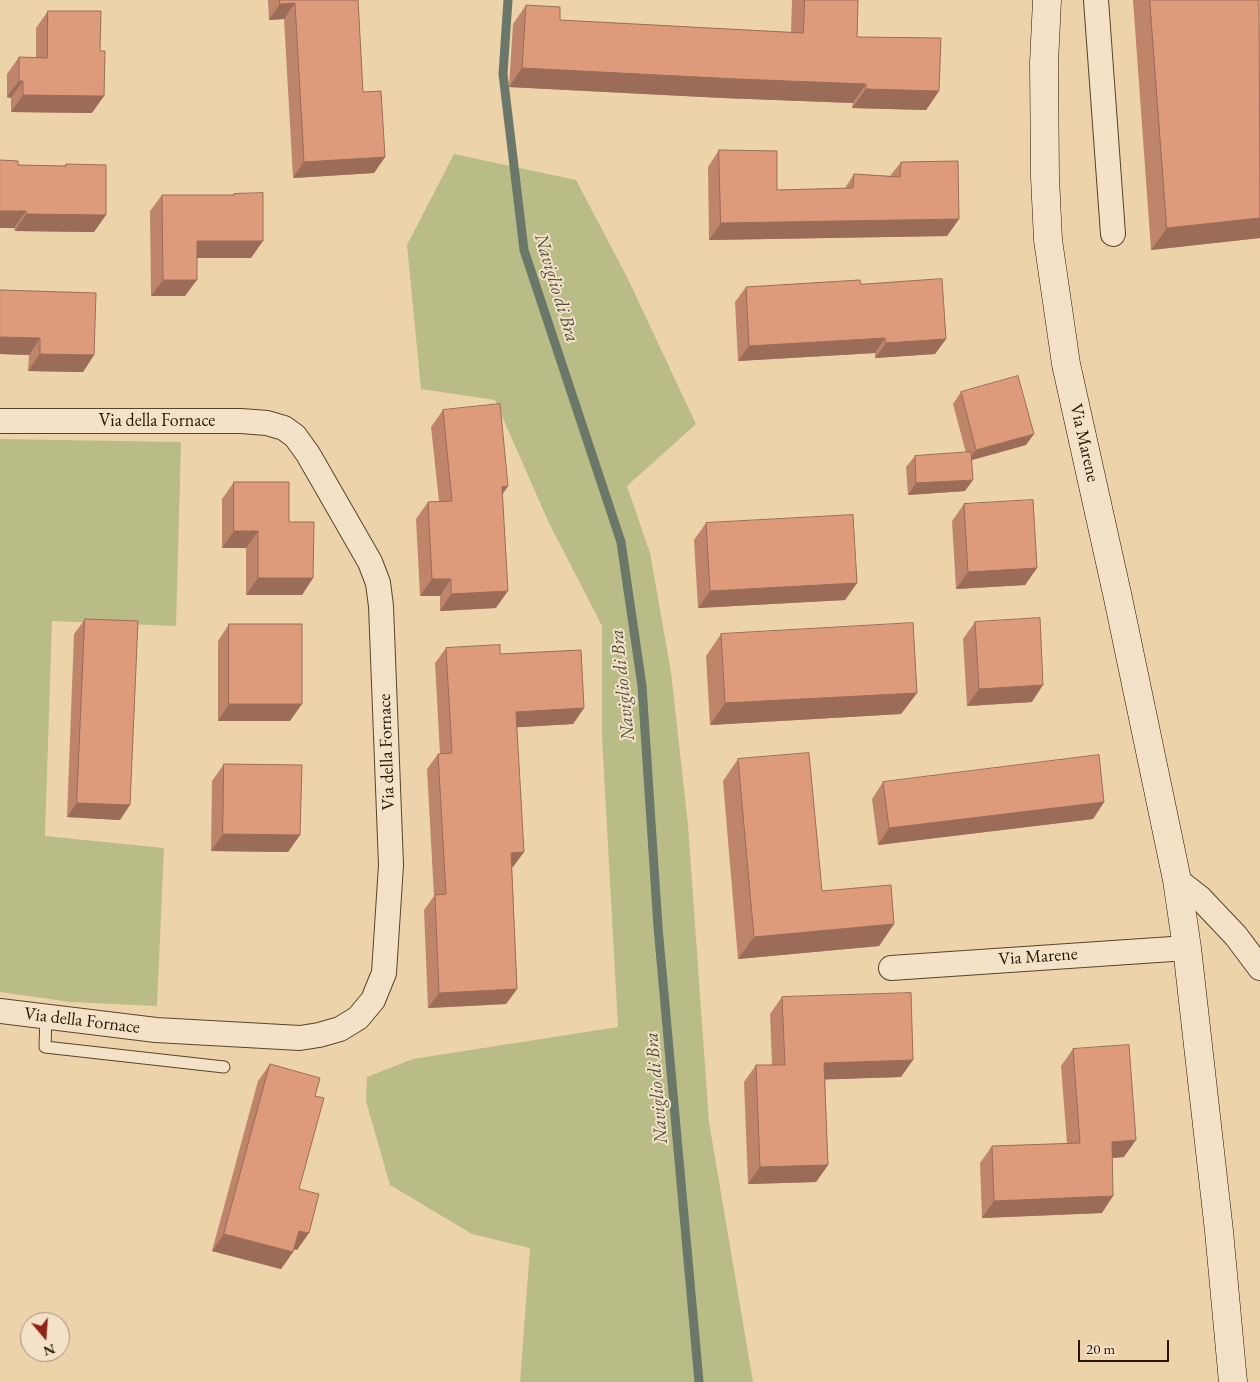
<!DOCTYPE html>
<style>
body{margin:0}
#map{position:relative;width:1260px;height:1382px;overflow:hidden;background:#edd3a9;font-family:"EB Garamond",serif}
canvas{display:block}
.north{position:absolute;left:20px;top:1312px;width:50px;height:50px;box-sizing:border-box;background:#f3e2c7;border:1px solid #a19078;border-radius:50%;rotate:162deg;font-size:14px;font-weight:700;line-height:20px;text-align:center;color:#251601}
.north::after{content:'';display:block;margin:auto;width:18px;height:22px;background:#8f2418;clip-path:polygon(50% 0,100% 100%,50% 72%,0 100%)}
.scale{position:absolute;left:1078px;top:1340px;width:91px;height:22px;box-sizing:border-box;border:2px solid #251601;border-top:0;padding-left:6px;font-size:15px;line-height:18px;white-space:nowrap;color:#251601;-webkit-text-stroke:4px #f3e2c7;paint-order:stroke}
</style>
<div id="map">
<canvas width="1260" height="1382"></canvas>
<div class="north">N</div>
<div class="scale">20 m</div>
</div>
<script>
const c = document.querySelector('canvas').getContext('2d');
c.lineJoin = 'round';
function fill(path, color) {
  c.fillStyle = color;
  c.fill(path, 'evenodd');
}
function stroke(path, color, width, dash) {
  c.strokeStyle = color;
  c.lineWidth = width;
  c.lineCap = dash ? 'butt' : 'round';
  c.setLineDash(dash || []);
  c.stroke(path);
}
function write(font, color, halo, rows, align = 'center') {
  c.font = font + ' "EB Garamond",serif';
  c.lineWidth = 4;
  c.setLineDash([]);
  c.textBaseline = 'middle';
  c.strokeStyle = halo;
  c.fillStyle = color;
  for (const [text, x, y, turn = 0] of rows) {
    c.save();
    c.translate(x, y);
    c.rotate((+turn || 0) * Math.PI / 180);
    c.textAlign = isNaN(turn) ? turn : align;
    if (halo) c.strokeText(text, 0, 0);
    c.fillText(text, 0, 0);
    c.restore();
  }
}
const green = new Path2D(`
 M454 154 576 180 627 277 696 424 627 486 650 553 671 672 688 825 709 1122 753 1382H520L530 1248 472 1234 390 1185 366 1101 367 1077 413 1059 618 1027 602 737V626L548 521 495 400 421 389 407 245Z
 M0 439 181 442 176 626 52 621 45 836 164 848 157 1006 70 1002 0 992Z`);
const stream = new Path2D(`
 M508 0 503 74 524 250 621 542 642 686 658 927 699 1382`);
const service = new Path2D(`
 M46 1017 45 1047 224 1067`);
const minor = new Path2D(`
 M1096 0 1113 234
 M0 421H241L267 423 284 428 295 436 308 454 370 562 378 583 381 606 391 865 384 973 373 1000 358 1018 340 1029 319 1035 300 1038 156 1030 0 1011
 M1177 880 1200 898 1236 936 1260 968
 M891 968 1187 948`);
const secondary = new Path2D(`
 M1047 0 1044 63 1045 177 1048 240 1066 364 1118 598 1177 880 1187 948 1219 1231 1233 1382`);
const wall = new Path2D(`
 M268 0H358L363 92 385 157 374 173 293 178 284 19 269 20Z
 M792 0H858L857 37 939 91 926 110 852 108 853 103 723 98 509 87 513 24 526 5 560 20 791 33Z
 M1133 0H1259L1260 238 1151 250Z
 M48 11 92 113 11 112V98L7 97V74L19 57H36V28Z
 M719 150 777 190 845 188 854 174 890 176 901 162 959 219 947 236 709 240 708 167Z
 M0 160 18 165 64 166 66 164 94 232 15 231 14 228H0Z
 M234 194 251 258H197L185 296H151L150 211 162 195H233Z
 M861 284 946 339 935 354 875 358V353L738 361 735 302 746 287Z
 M0 290 94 355 83 372 28 371 29 355 0 354Z
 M961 392 1026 445 972 460 965 491 908 495 906 467 915 456 966 453 953 404Z
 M443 410 508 486 502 495 496 608 440 611V596H420L416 519 428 502 439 501 431 427Z
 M234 482 289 522 313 578 302 595H246V548H222V499Z
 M964 504 1037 568 1025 585 956 589 952 521Z
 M706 523 857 583 845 600 698 608 694 540Z
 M85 619 120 820 67 817 74 634Z
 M975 622 1032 702 967 706 963 639Z
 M229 624 290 721H218V641Z
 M721 634 917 693 901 714 710 725 706 656Z
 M446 648 500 654 584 708 573 724 517 727 513 867H512L517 989 506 1004 428 1008 424 910 434 896 427 769 438 754H440L435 663Z
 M738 759 822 891 894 924 879 946 738 959 723 781Z
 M224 764 300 835 288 852 211 851 212 781Z
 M883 782 1104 802 1093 819 878 845 872 799Z
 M782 997 901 1077 825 1079 828 1165 816 1182 748 1184 744 1082 756 1065H772L770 1014Z
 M1073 1049 1124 1157 1112 1158 1102 1213 982 1218 980 1163 992 1146 1067 1144 1061 1066Z
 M270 1064 315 1096 299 1189 297 1250 294 1249 293 1252 281 1269 212 1251 258 1081Z`);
const shadedWall = new Path2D(`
 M295 3 284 19 269 20 280 4Z
 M522 68 866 84 853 103 723 98 509 87Z
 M19 81H23L11 98 7 97Z
 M866 89 939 91 926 110 852 108Z
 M23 95 104 96 92 113 11 112Z
 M385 157 374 173 293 178 304 162Z
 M0 211H26L14 228H0Z
 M26 214 106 215 94 232 15 231Z
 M1260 218V238L1151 250 1167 228Z
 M959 219 947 236 709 240 721 223Z
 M197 241H263L251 258H185Z
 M163 280H197L185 296H151Z
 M0 337 40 338 29 355 0 354Z
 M885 338 875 353 738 361 749 346Z
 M946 339 935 354 875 358 886 343Z
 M40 354 94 355 83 372 28 371Z
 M1034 434 1026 445 968 461 976 450Z
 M973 480 965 491 908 495 916 483Z
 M508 486 496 503 502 487Z
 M234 531H258L246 548H222Z
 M1037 568 1025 585 956 589 968 572Z
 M258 578H313L302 595H246Z
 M432 579H451L440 596H420Z
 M857 583 845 600 698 608 710 591Z
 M508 591 496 608 440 611 451 594Z
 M1043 685 1032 702 967 706 979 689Z
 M917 693 901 714 710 725 725 703Z
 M229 704H302L290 721H218Z
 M584 708 573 724 505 728 516 712Z
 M1104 802 1093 819 878 845 889 828Z
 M77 803 130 805 120 820 67 817Z
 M223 834 300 835 288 852 211 851Z
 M524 852 513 867 500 868 511 853Z
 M894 924 879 946 738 959 754 937Z
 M517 989 506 1004 428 1008 439 993Z
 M913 1060 901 1077 812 1080 824 1063Z
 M1136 1140 1124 1157 1100 1159 1112 1142Z
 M828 1165 816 1182 748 1184 760 1167Z
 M1113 1196 1102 1213 982 1218 994 1201Z
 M299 1231 309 1233 297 1250 287 1248Z
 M224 1234 293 1252 281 1269 212 1251Z`);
const building = new Path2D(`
 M280 0H358L363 92 381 91 385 157 304 162 295 3 280 4Z
 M805 0H858L857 37 941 38 939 91 866 89V84L737 79 522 68 526 5 560 7V20L803 33Z
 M1150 0H1259L1260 218 1167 228Z
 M48 11H101L100 51H105L104 96 23 95V81H19V57L47 58Z
 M719 150 777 151V190L853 188 854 174 900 177 901 162 958 161 959 219 721 223Z
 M0 160 18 161V165L66 166V164L106 165V215L26 214V211H0Z
 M263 193V241H197V280H163L162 195H234V194Z
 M942 279 946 339 886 343 885 338 749 346 746 287 860 280 861 284Z
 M0 290 96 293 94 355 40 354V338L0 337Z
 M1018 376 1034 434 976 450 961 392Z
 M500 404 508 486 502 487 508 591 451 594V579H432L428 502 452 501 443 410Z
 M971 452 973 480 916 483 915 456Z
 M234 482H289V522H314L313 578H258V531H234Z
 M1033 500 1037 568 968 572 964 504Z
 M853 515 857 583 710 591 706 523Z
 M1040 618 1043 685 979 689 975 622Z
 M85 619 138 621 130 805 77 803Z
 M913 623 917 693 725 703 721 634Z
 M229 624H302V704H229Z
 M500 645V654L581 650 584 708 516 712 524 852 511 853 517 989 439 993 435 895 446 894 438 754 452 753 446 648Z
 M809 753 822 891 891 885 894 924 754 937 738 759Z
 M1099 755 1104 802 889 828 883 782Z
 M224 764 302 765 300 835 223 834Z
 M911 993 913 1060 824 1063 828 1165 760 1167 756 1065H785L782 997Z
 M1129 1045 1136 1140 1112 1142 1113 1196 994 1201 992 1146 1080 1143 1073 1049Z
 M270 1064 320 1078 315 1096 324 1098 299 1189 319 1194 309 1233 299 1231 293 1252 224 1234Z`);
const streetNames = [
 ["Via della Fornace",157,421],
 ["Via Marene",1084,443,77],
 ["Via della Fornace",387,752,-92],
 ["Via Marene",1038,957,-4],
 ["Via della Fornace",82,1021,7]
];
const waterNames = [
 ["Naviglio di Bra",556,288,73],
 ["Naviglio di Bra",623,685,-96],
 ["Naviglio di Bra",657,1088,-95]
];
fill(green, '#b9bc87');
stroke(stream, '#6b7769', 9);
stroke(service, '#57452b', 13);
stroke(minor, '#57452b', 26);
stroke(secondary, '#251601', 29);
stroke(service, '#f3e2c7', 11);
stroke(minor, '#f3e2c7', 24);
stroke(secondary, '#f3e2c7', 28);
fill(wall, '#be856b');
fill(shadedWall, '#9b6c57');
fill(building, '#dd9b7c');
stroke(building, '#9b6c57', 1);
write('18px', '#251601', '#f3e2c7', streetNames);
write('italic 19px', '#4e4e3e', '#f3e2c7', waterNames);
</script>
